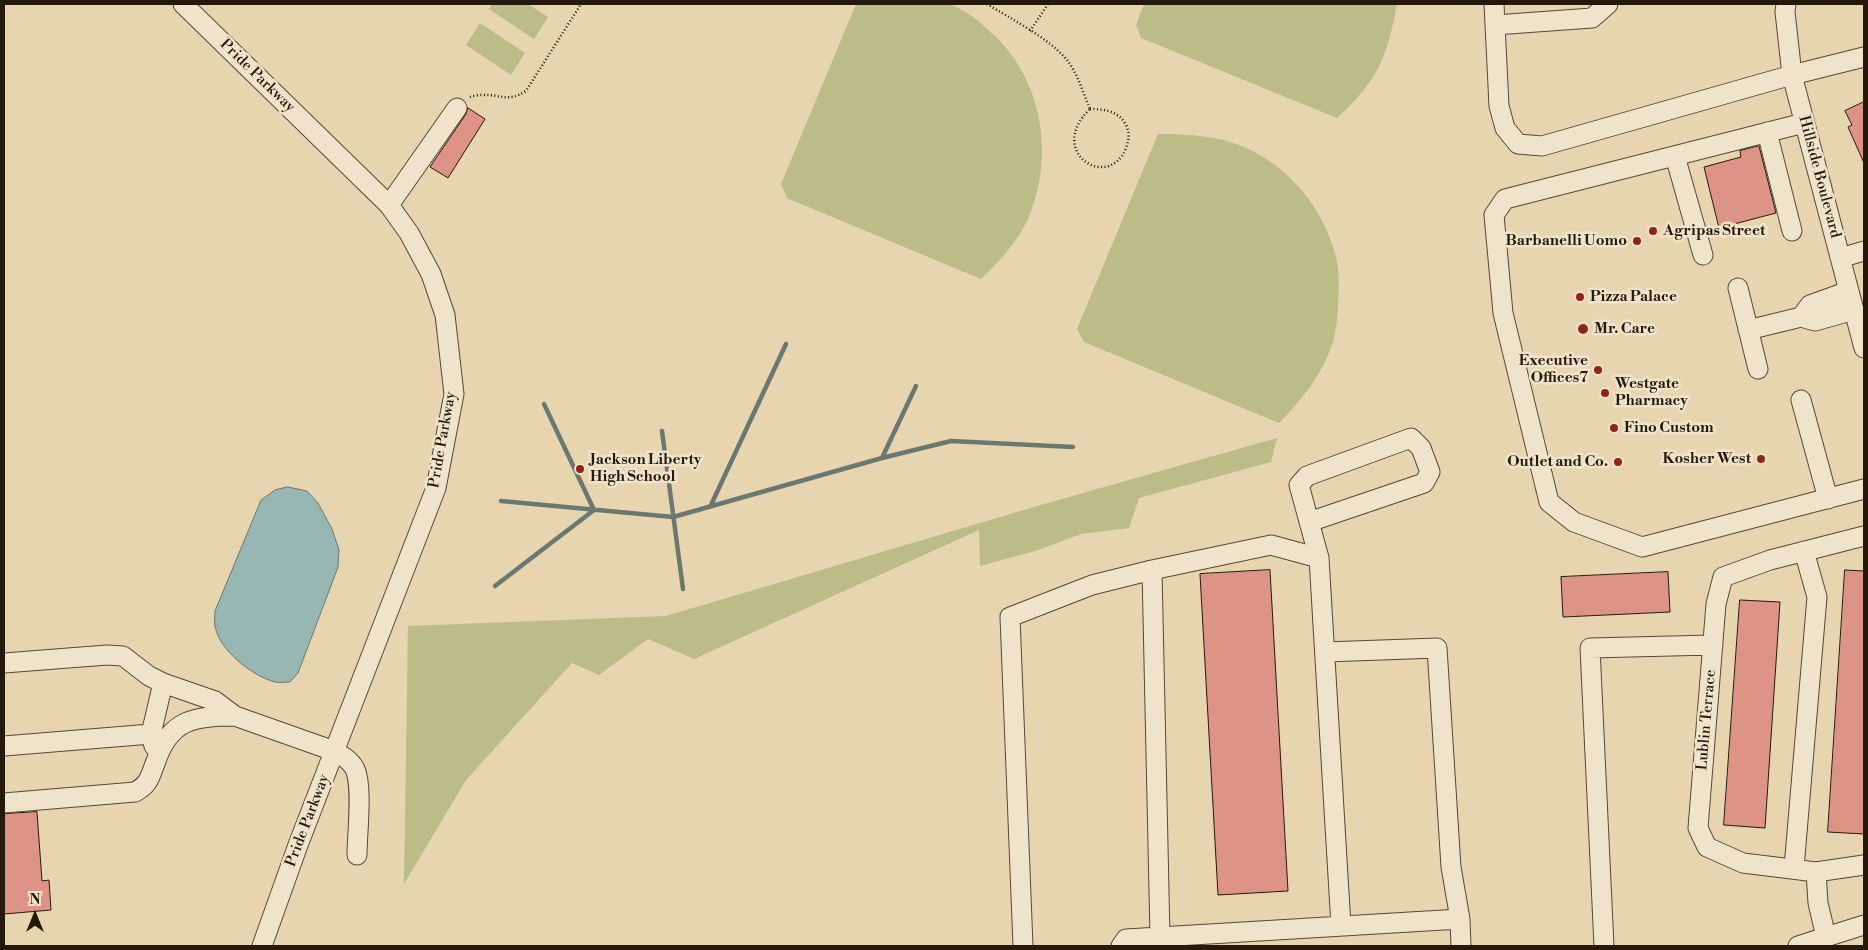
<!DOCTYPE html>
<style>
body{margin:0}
#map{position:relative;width:1868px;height:950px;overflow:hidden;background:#e7d5af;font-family:"Libre Bodoni",serif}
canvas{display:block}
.frame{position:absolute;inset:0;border:5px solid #25190c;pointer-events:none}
.north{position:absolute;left:10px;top:890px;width:50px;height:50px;-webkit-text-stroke:4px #efe4cb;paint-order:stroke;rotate:0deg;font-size:14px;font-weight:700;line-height:20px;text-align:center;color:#25190c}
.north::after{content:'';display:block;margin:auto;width:18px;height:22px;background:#25190c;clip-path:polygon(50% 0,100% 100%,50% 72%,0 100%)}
</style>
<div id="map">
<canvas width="1868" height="950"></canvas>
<div class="frame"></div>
<div class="north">N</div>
</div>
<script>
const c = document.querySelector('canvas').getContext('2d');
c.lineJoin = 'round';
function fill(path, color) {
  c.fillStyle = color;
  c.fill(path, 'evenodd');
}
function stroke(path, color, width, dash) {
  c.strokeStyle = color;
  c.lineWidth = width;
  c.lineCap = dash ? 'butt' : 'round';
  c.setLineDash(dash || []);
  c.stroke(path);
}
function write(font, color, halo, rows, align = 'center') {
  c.font = font + ' "Libre Bodoni",serif';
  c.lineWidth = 5;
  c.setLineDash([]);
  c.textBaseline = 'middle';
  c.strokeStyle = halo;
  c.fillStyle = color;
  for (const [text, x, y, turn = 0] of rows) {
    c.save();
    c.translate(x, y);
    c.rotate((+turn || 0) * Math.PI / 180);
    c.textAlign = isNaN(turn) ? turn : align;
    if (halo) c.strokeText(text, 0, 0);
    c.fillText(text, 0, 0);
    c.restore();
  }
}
const green = new Path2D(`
 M492 4H528L548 17 534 39 489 9Z
 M856 4C879 4 902 4 925 4 933 4 944 2 951 5 969 11 984 26 997 38 1044 85 1054 159 1028 219 1017 242 999 262 981 279L787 198 781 184Z
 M1144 4H1397C1387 58 1378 80 1337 118L1141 38 1136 25Z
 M480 23 525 53 511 75 466 45Z
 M1158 134C1184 134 1209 135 1233 143 1282 159 1320 202 1334 250 1340 268 1339 288 1338 307 1337 324 1335 340 1328 355 1317 381 1299 403 1279 423L1084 342 1077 329Z
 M1277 438 1271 462 1139 498 1129 528 1081 534 1035 551 980 566 979 530 694 659 648 639 599 675 572 663 466 780 404 884 408 626 666 616 1044 504Z`);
const water = new Path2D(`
 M288 487 307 491 318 503 332 529 339 550 338 567 298 673 290 682C285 682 279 683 275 682 252 676 219 650 215 626 214 621 215 615 215 611L261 500 275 490Z`);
const stream = new Path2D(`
 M662 431 683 589
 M882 458 916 386
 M501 501 673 517 882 458 951 441 1073 447
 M711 505 786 344
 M495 586 594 510 544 404`);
const building = new Path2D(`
 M1864 102V163L1848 127 1852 125 1845 111Z
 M468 108 485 119 448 178 430 167 466 114Z
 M1759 146 1776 213 1719 228 1704 167 1741 157 1740 151Z
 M1270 570 1288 891 1218 895 1200 574Z
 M1845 570 1864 571V834L1828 832Z
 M1668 572 1670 612 1563 617 1561 577Z
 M1740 600 1780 602 1765 828 1724 825Z
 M37 812 42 881 49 880 51 910 4 914V814Z`);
const path = new Path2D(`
 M987 4C1011 19 1049 38 1067 60 1078 74 1083 93 1090 109
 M1030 31 1048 4
 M470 97C473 96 478 95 482 95 502 94 506 103 526 91L581 4
 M1090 109C1104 109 1119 111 1126 125 1130 133 1129 140 1126 148 1109 192 1045 152 1090 109Z`);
const minor = new Path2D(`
 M183 4 389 205 409 233 431 274 445 315 454 394 436 488 298 845 262 946
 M1494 4 1499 106 1505 128 1518 144 1542 146 1792 75 1864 57
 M1786 4 1785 12 1792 75 1864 348
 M1495 25 1592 18 1608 4
 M1804 123 1505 199 1494 215 1503 313 1549 502 1574 522 1642 547 1864 489
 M1767 132 1792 231
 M1675 156 1703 255
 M389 205 457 108
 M1840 258 1864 251
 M1738 288 1758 369
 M1801 317 1810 305 1849 291
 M1748 330 1801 317 1815 321 1854 310
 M1801 400 1828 499
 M1309 522 1424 483 1430 472 1421 448 1411 438 1307 476 1299 485 1319 558
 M1864 536 1770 560 1723 577 1716 604 1698 828 1707 847 1743 863 1816 872 1864 865
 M1325 652 1437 648 1451 867 1460 919
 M4 663 107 655 123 656 149 676 163 683 215 701 235 716 334 751C343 756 350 760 355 769 363 787 357 834 357 855
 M4 746 151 734
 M154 746 151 734 163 683
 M4 803 135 792C150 784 150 776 156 761 170 719 195 716 235 716
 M1794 868 1817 597 1804 551
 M1160 937 1152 570 1271 545 1319 558 1341 926
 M1826 937 1864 925
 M1023 946 1010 617 1092 585 1152 570
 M1121 946 1126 939 1460 919 1461 946
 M1604 946 1590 648 1713 645
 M1798 946 1826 937 1818 903 1816 872`);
const markers = [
 [1653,231,5,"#8f2418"],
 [1637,241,5,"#8f2418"],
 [1580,297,5,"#8f2418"],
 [1583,329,6,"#8f2418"],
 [1598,370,5,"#8f2418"],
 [1605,393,5,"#8f2418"],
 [1614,428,5,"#8f2418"],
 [1761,459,5,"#8f2418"],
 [1618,462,5,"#8f2418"],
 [580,469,5,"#8f2418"]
];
const streetNames = [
 ["Pride Parkway",257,76,44],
 ["Hillside Boulevard",1819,177,75],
 ["Pride Parkway",443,440,-80],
 ["Lublin Terrace",1707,720,-85],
 ["Pride Parkway",308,821,-69]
];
const poiNames = [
 ["Agripas Street",1663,231],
 ["Barbanelli Uomo",1627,241,"right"],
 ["Pizza Palace",1590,297],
 ["Mr. Care",1594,329],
 ["Executive",1588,361,"right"],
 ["Offices7",1588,378,"right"],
 ["Westgate",1615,384],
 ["Pharmacy",1615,401],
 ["Fino Custom",1624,428],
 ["Kosher West",1751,459,"right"],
 ["Jackson Liberty",590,460],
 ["High School",590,477],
 ["Outlet and Co.",1608,462,"right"]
];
fill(green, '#bbbc87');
fill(water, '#98b7b3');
stroke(water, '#6a7870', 1);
stroke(stream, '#6a7870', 4.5);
fill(building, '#de9387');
stroke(building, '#25190c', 1);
stroke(minor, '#564835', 21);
stroke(path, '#25190c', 2.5, [1, 2.5]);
stroke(minor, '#efe4cb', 19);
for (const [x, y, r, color] of markers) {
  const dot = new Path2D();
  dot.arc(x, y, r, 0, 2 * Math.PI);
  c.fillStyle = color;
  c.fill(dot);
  stroke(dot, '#efe4cb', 2);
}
write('15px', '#25190c', '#efe4cb', streetNames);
write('bold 15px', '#25190c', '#efe4cb', poiNames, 'left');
</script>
